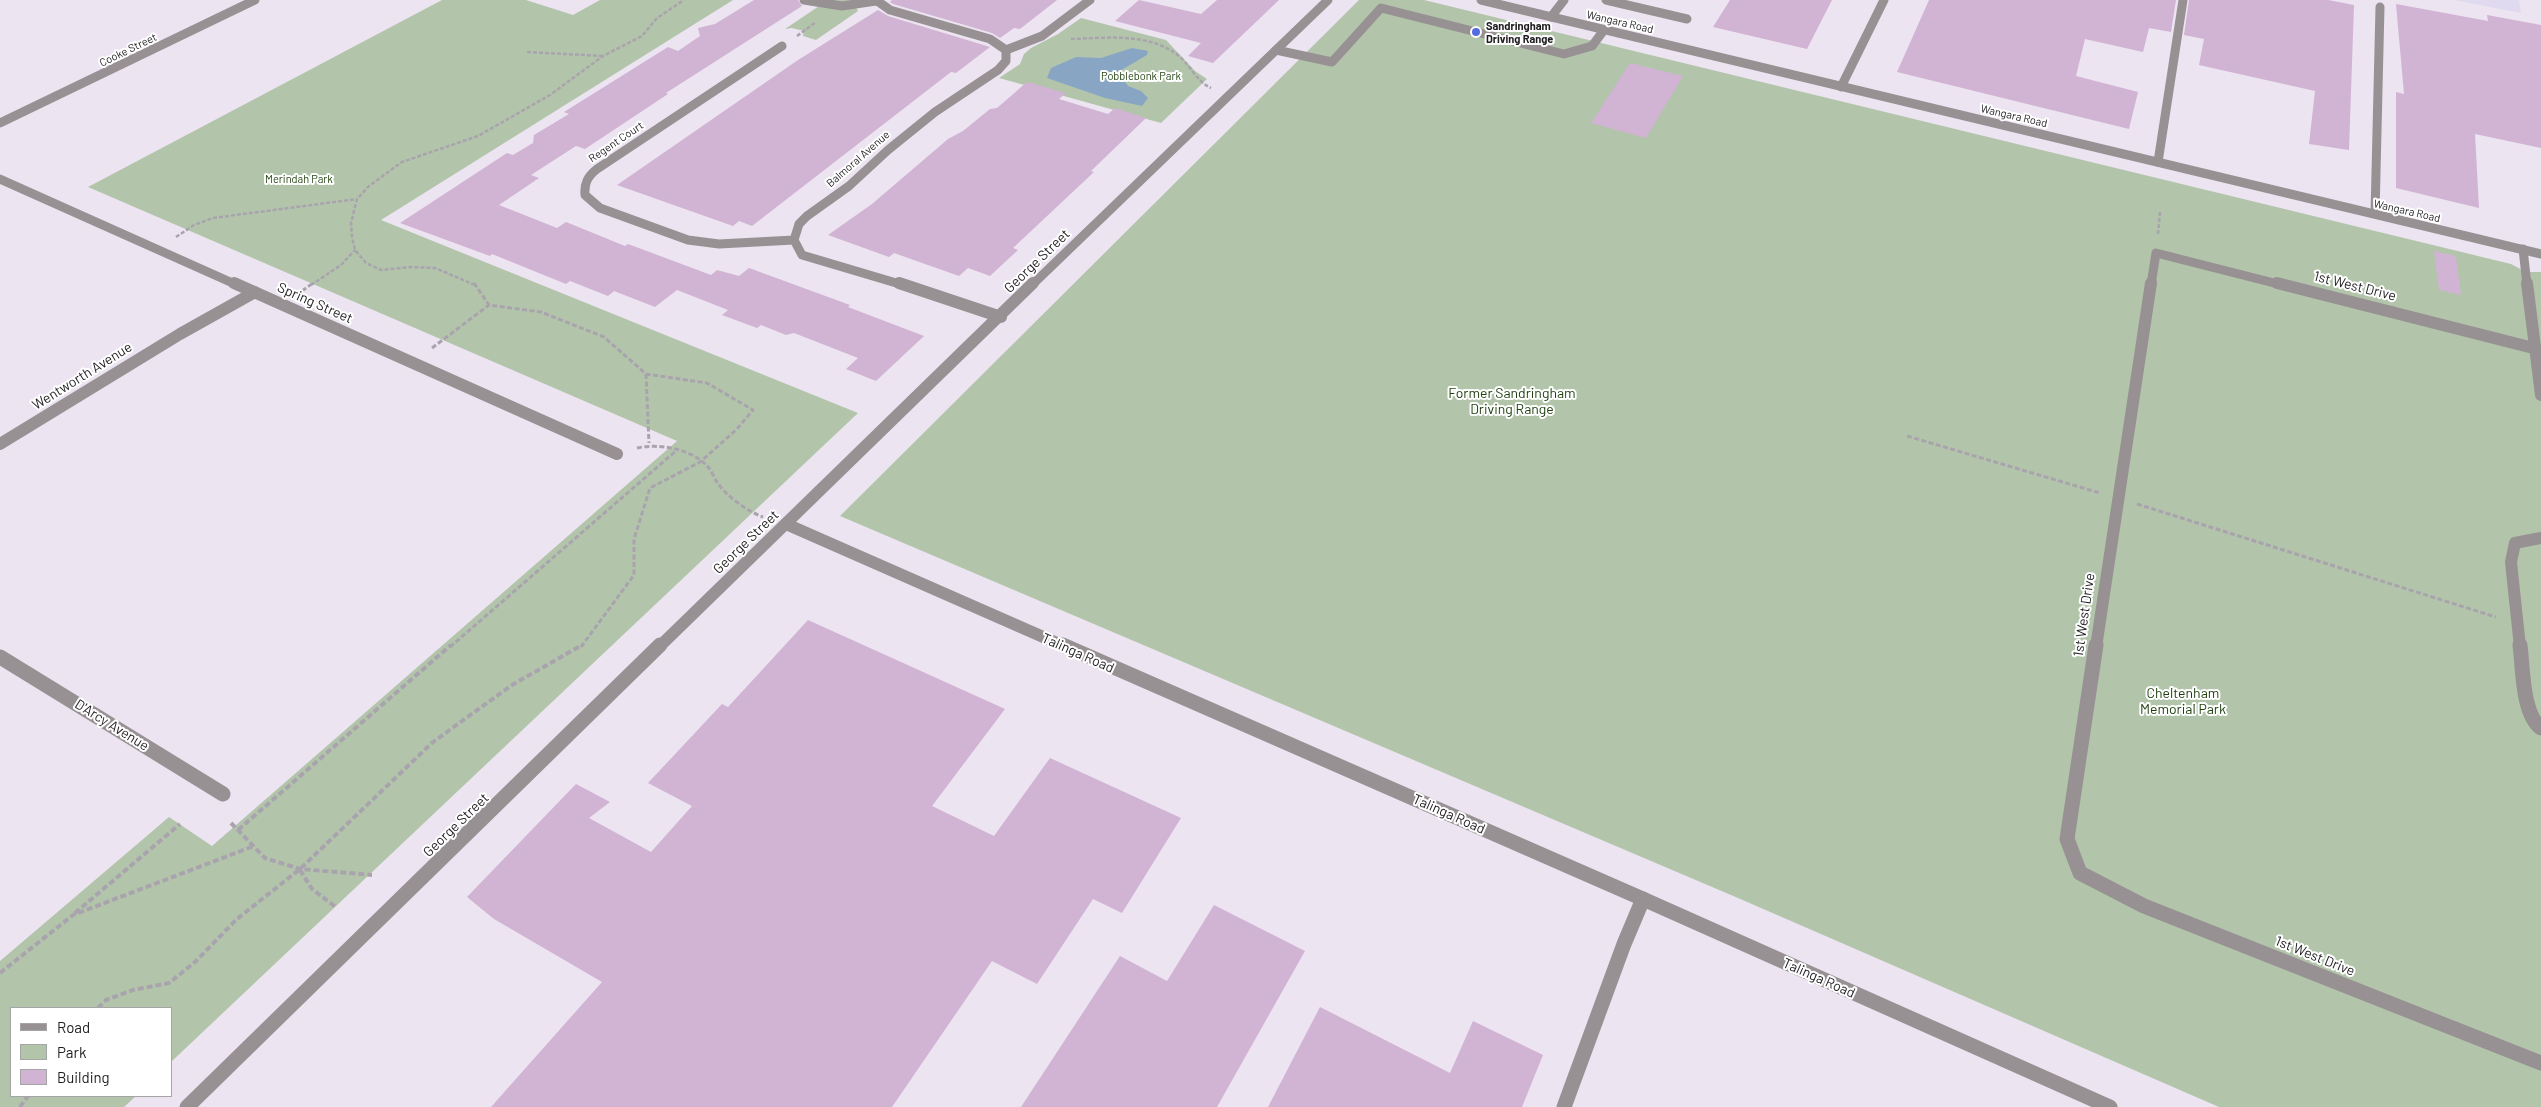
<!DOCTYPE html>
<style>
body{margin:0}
#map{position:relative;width:2541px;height:1107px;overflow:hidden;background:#ece4f1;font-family:Barlow,sans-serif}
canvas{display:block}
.legend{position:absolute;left:10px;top:1007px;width:162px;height:90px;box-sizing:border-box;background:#fff;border:1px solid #a6a5a6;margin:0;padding:6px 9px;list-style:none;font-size:15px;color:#201d21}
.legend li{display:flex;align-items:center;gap:10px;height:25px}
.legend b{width:25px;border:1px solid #a6a5a6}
</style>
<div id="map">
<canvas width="2541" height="1107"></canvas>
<ul class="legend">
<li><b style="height:6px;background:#989193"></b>Road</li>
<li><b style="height:14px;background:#b2c5ab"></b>Park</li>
<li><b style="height:14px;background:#d1b3d3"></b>Building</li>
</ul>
</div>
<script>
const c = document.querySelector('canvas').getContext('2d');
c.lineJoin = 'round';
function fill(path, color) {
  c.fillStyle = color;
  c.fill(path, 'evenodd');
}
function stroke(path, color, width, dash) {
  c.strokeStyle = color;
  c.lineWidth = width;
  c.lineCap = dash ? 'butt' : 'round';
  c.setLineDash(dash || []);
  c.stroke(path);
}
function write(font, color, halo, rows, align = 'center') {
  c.font = font + ' Barlow,sans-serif';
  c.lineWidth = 4;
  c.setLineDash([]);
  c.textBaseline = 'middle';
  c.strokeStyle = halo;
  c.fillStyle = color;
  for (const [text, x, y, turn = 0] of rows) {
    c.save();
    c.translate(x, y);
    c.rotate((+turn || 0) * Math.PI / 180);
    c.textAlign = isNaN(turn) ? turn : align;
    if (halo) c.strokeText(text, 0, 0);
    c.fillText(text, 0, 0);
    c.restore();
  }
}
const commercial = new Path2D(`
 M2454 0H2519L2521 13Z`);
const green = new Path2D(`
 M442 0H526L573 15 600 0H733L381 220 858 413 171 1062V1008H11V1096H136L124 1107H0V961L169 817 212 846 677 441 88 187Z
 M828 0H852L858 11 816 40 803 36 804 31 792 28 785 29Z
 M1359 0H1424L2511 264 2526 272H2541V1107H2219L1738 898 840 516Z
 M1081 18 1166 40 1195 71 1207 79 1161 123 999 78 1020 64 1024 54 1031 48 1058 34Z`);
const water = new Path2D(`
 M1132 48 1148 51 1147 55 1118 72 1128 86 1141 91 1148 98 1142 106 1105 98 1047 78 1051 68 1076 57 1101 58Z`);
const building = new Path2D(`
 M754 0H798L802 6 666 93 668 94 585 149 576 146 531 175 539 178 499 205 557 228 566 222 625 246 628 244 711 275 717 270 739 276 749 268 850 305 848 307 924 336 876 381 846 369 858 358 794 333 786 335 761 325 757 328 722 315 728 310 677 290 655 307 614 291 608 296 570 281 566 284 492 254 490 256 400 223 507 153 513 155 533 143 534 135 569 114 564 112 668 47 678 51 700 36 698 28 715 24Z
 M892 0H1057L1020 29 1014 28 1000 38 992 33 893 4 890 2Z
 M1139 0 1201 14 1217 0H1279L1213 63 1188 56 1201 43 1115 21Z
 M1730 0H1832L1807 49 1713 27Z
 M1929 0H2176L2171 32 2149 28 2143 52 2085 39 2076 76 2138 92 2129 129 1897 72Z
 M2189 0H2328L2354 5 2349 150 2309 144 2315 91 2199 65 2204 39 2184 35Z
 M2396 4 2488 21 2487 15 2541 25V148L2475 134 2479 208 2396 188V92L2404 94Z
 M878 10 888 16 990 47 956 73 951 72 752 226 739 221 733 226 617 185 798 60Z
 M1630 63 1683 76 1646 138 1591 123Z
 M1027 82 1066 93 1059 99 1108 114 1115 108 1146 118 1091 171 1094 172 1013 248 1018 250 990 276 968 268 959 276 894 253 889 257 828 235 872 204 948 139 963 131 990 109 997 108Z
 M2434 251 2456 256 2461 295 2439 290Z
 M808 620 1005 709 932 806 994 836 1050 758 1181 818 1122 913 1093 899 1037 984 992 961 892 1107H491L602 982 494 919 467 897 576 784 610 802 589 818 651 852 692 806 648 783 722 704 728 707Z
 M1214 905 1305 951 1217 1107H1021L1120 956 1167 981Z
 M1320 1007 1450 1073 1473 1021 1543 1055 1522 1107H1268Z`);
const pathFar2 = new Path2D(`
 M797 36 816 22
 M1071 39C1107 38 1149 32 1179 56 1191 66 1196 81 1211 88
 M527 52 603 56
 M2158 234 2160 212
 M176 237 194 225 213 218 357 199
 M311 285 341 265 355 250
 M475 285 435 268 411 267 381 270 366 263 355 250 352 237 351 223 357 199 369 186 402 162 478 136 550 95 603 56 642 36 657 18 684 0`);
const pathFar1 = new Path2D(`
 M474 283 489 305 541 312 604 337 646 374 707 383 753 410 736 430 700 462 650 488 634 539V575L581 647
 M302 291 313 283
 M432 348 489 305
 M646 374 649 443
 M1907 436 2100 493
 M637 448C660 443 693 449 709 468 712 472 714 478 717 482 726 496 747 511 763 517
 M2137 504 2496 617
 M450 647 677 450`);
const path = new Path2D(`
 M231 823 265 858 300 869 372 875
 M238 830 451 645
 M300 870 312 889 337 908
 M75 913 180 824
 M0 973 73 915 254 846
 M98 1008 106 1000 133 990 169 983 195 962 237 919 300 869 433 742 512 685 582 645
 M20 1107 28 1096`);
const serviceFar2 = new Path2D(`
 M804 0 842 6 876 1
 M1606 0 1687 19
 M1551 17 1564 0
 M1276 50 1332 62 1381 8 1564 54 1592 46 1604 30
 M2158 162 2183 0
 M2375 214 2380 7
 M2523 249 2527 285
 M2151 285 2156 253 2282 285`);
const serviceFar1 = new Path2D(`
 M2277 283 2541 350
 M2527 283 2541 395
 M2096 647 2151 283
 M2520 647 2511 562 2515 543 2541 538`);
const service = new Path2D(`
 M2096 645 2067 839 2080 873 2144 906 2541 1063
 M2520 645C2523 668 2522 714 2541 728
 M1564 1107 1624 944 1643 899`);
const minorFar2 = new Path2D(`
 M876 0 890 10 990 39 1006 50V61L998 70 935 112 888 150 849 186 807 216 799 224 794 240 802 255 903 285
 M1481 0 2541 254
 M782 46 597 169C588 176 584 183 585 195L600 208 688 240 719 244 794 240
 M1006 50 1042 36 1090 0
 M1841 87 1884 0
 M0 123 255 0
 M0 179 237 285`);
const minorFar1 = new Path2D(`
 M234 283 617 454
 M899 283 1001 317
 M0 444 180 334 255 292
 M786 524 1066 647`);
const minor = new Path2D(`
 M1063 645 1643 899 2110 1107
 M0 657 223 794`);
const tertiaryFar2 = new Path2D(`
 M1032 285 1328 0`);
const tertiaryFar1 = new Path2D(`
 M659 647 1033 283`);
const tertiary = new Path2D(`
 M187 1107 660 645`);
const markers = [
 [1476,32,5,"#556ae0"]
];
const farStreetnames = [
 ["Wangara Road",1620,22,13],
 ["Cooke Street",128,50,-26],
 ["Wangara Road",2014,116,13],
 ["Regent Court",616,142,-34],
 ["Balmoral Avenue",858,159,-41],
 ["Wangara Road",2407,211,13]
];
const farPoinames = [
 ["Sandringham",1486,26],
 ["Driving Range",1486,39]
];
const farParknames = [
 ["Pobblebonk Park",1141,76],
 ["Merindah Park",299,179]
];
const streetNames = [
 ["George Street",1037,261,-44],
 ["1st West Drive",2355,286,14],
 ["Spring Street",315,303,24],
 ["Wentworth Avenue",82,376,-32],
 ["George Street",746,542,-44],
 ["1st West Drive",2084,615,-82],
 ["Talinga Road",1078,653,24],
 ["D'Arcy Avenue",112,725,32],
 ["Talinga Road",1449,814,24],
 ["George Street",456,825,-44],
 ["1st West Drive",2315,956,22],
 ["Talinga Road",1819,978,24]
];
const parkNames = [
 ["Former Sandringham",1512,393],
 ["Driving Range",1512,409],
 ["Cheltenham",2183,693],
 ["Memorial Park",2183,709]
];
fill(commercial, '#dfdaf0');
fill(green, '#b2c5ab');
fill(water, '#89a5c4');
fill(building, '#d1b3d3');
stroke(pathFar2, '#a9a3ad', 2.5, [4, 2]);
stroke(pathFar1, '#a9a3ad', 3, [5, 2.5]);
stroke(path, '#a9a3ad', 4, [6, 3]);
stroke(serviceFar2, '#989193', 9);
stroke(serviceFar1, '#989193', 12);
stroke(service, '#989193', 15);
stroke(minorFar2, '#989193', 9);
stroke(minorFar1, '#989193', 12);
stroke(minor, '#989193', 15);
stroke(tertiaryFar2, '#989193', 9);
stroke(tertiaryFar1, '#989193', 12);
stroke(tertiary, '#989193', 15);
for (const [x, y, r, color] of markers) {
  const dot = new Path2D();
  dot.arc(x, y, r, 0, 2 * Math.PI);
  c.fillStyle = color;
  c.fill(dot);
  stroke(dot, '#fff', 2);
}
write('11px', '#201d21', '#fff', farStreetnames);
write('bold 11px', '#201d21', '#fff', farPoinames, 'left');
write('11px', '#1d3e0d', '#fff', farParknames);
write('14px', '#201d21', '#fff', streetNames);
write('14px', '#1d3e0d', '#fff', parkNames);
</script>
